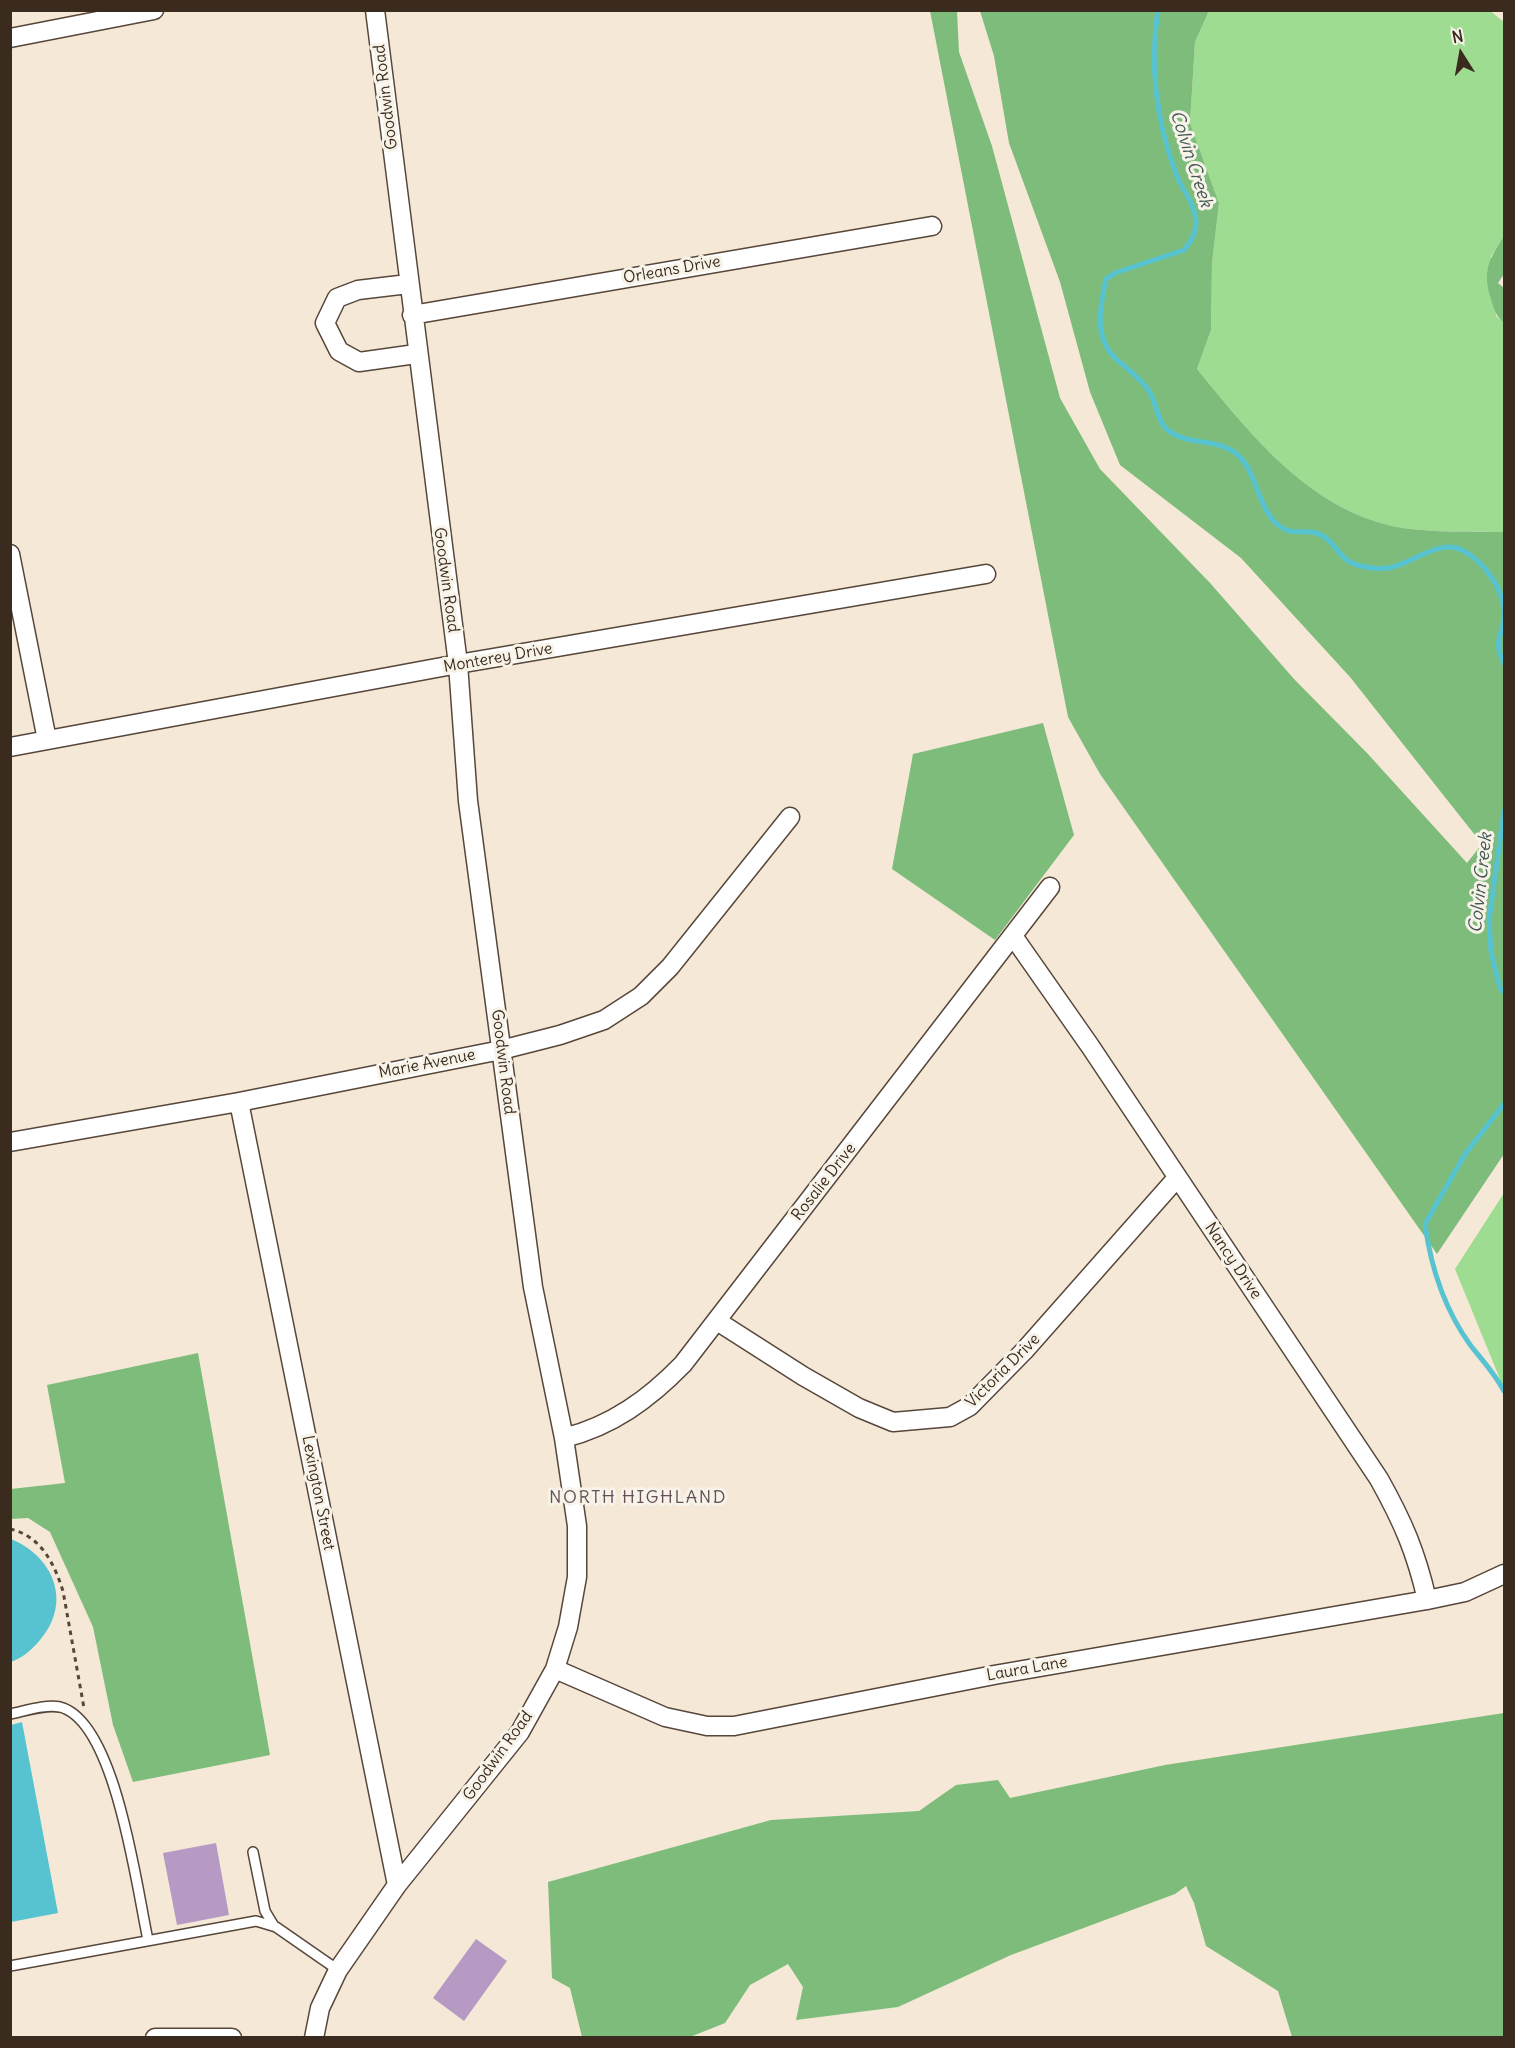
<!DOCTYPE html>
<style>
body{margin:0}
#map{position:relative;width:1515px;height:2048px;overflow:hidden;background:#f5e8d6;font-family:Delius,sans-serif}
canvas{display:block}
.frame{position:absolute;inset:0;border:12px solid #3b2a1e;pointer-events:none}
.north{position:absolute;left:1431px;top:24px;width:60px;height:60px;-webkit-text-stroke:4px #f7f3e8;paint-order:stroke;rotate:349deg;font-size:16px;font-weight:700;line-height:24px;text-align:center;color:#3b2a1e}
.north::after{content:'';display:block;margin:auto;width:21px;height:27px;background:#3b2a1e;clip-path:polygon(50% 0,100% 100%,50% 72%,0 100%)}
</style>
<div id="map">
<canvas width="1515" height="2048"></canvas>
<div class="frame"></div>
<div class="north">N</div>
</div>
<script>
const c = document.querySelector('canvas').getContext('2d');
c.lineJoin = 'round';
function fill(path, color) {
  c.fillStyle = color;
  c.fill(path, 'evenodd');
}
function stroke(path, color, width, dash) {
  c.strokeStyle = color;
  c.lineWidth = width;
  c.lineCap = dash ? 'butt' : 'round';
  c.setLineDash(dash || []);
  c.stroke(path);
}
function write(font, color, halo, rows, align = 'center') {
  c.font = font + ' Delius,sans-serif';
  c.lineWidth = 6;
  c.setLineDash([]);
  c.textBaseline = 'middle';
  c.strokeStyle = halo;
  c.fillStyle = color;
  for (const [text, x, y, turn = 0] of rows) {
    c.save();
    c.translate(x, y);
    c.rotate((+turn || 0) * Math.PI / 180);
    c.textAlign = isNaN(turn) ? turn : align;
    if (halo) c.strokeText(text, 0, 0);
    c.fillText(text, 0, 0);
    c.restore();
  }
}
const green = new Path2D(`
 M1489 10 1504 22V236L1491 256 1496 316 1504 323V532C1471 531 1436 533 1403 528 1312 513 1252 436 1197 369L1211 330 1212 262 1219 203 1190 123 1195 42 1209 11Z
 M1504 1193V1389L1455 1269Z`);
const forest = new Path2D(`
 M930 11H957L959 52 992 146 1060 398 1100 469 1211 584 1294 679 1367 753 1467 863 1482 844 1350 677 1241 558 1120 465 1090 392 1060 282 1009 143 994 56 980 11H1209L1195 42 1190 123 1219 203 1212 263 1211 330 1197 369C1252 436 1312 513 1403 528 1436 533 1471 531 1504 532V1154L1437 1254 1100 774 1068 717Z
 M1504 236V274L1498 283 1504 288V323C1496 316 1494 310 1491 299 1482 271 1489 259 1504 236Z
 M1043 723 1074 835 995 940 892 869 913 754Z
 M198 1353 270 1755 133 1782 113 1725 93 1627 50 1532 28 1518 11 1519V1489L65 1483 47 1385Z
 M1504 1713V2037H1292L1278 1991 1206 1946 1194 1903 1186 1886 1175 1894 1011 1955 898 2007 796 2020 803 1987 788 1964 750 1985 725 2023 690 2037H582L570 1988 552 1978 548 1882 771 1820 919 1811 956 1785 998 1780 1010 1798 1165 1765Z`);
const water = new Path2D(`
 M11 1539C53 1556 73 1602 40 1640 32 1650 22 1658 11 1662Z
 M22 1722 58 1913 11 1922V1725Z`);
const stream = new Path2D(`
 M1158 10C1149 67 1156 120 1176 174 1182 190 1194 202 1196 220 1197 232 1192 241 1184 250L1115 273 1106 279C1100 308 1093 338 1117 360 1129 370 1140 378 1149 391 1157 403 1157 423 1169 431 1191 447 1221 437 1240 457 1257 475 1258 507 1277 524 1294 539 1308 526 1323 536 1336 544 1341 561 1357 565 1368 568 1381 570 1393 567 1413 562 1440 539 1462 550 1483 561 1503 587 1504 612 1505 634 1491 639 1504 663
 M1504 811 1489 920 1491 952 1500 988 1504 992
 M1504 1104 1465 1154 1425 1224C1431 1269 1444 1309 1471 1346 1483 1361 1495 1374 1504 1391`);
const building = new Path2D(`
 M216 1843 229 1915 177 1925 163 1853Z
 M476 1939 507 1961 464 2021 433 1998Z`);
const path = new Path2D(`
 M10 1529C41 1536 54 1563 63 1591L84 1708`);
const lane = new Path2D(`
 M10 1714C25 1711 45 1704 60 1707 116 1721 137 1890 148 1940
 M253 1852 265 1911 274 1926
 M10 1966 256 1921 276 1927 338 1970`);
const street = new Path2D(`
 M10 38 154 10
 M408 284 358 290 337 298 325 323 339 351 359 362 416 354
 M412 315 932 226
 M10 554 47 740
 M10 747 458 664 986 574
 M1013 936 1090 1046 1379 1479C1403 1522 1416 1552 1427 1600
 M239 1102 397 1885
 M10 1142 239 1102 501 1050 560 1035 604 1020 641 996 670 967 790 817
 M717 1321 803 1376 859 1408 893 1422 950 1417 970 1406 1024 1351 1176 1179
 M564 1438C612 1426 649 1399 683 1364L1050 887
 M555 1669 665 1717 707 1726H734L994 1675 1427 1600 1465 1592 1504 1574
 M155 2038H232
 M314 2038 320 2008 338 1970 397 1885 520 1732 555 1669 568 1627 577 1577V1526L564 1438 533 1287 468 801 458 664 375 10`);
const streetNames = [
 ["Goodwin Road",386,97,-97],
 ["Orleans Drive",672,270,-10],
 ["Goodwin Road",446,580,82],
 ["Monterey Drive",498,658,-10],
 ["Goodwin Road",503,1062,83],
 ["Marie Avenue",427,1064,-11],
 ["Rosalie Drive",824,1182,-52],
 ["Nancy Drive",1233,1261,56],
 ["Victoria Drive",1003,1371,-45],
 ["Lexington Street",318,1493,79],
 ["Laura Lane",1027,1669,-10],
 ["Goodwin Road",498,1756,-54]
];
const waterNames = [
 ["Colvin Creek",1191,159,72],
 ["Colvin Creek",1481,883,-84]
];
const neighbourhoodNames = [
 ["NORTH HIGHLAND",638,1498]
];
fill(green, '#9edc91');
fill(forest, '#7ebc7b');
fill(water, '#57c3d1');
stroke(stream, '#57c3d1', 5);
fill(building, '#b69ac4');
stroke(lane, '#57463a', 12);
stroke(street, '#57463a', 21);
stroke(path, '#57463a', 3, [4.5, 4.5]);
stroke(lane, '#fff', 9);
stroke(street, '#fff', 18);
write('16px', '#3b2a1e', '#f7f3e8', streetNames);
write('italic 18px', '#435854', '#f7f3e8', waterNames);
c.letterSpacing = '1.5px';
write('18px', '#665158', '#f7f3e8', neighbourhoodNames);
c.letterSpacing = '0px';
</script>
